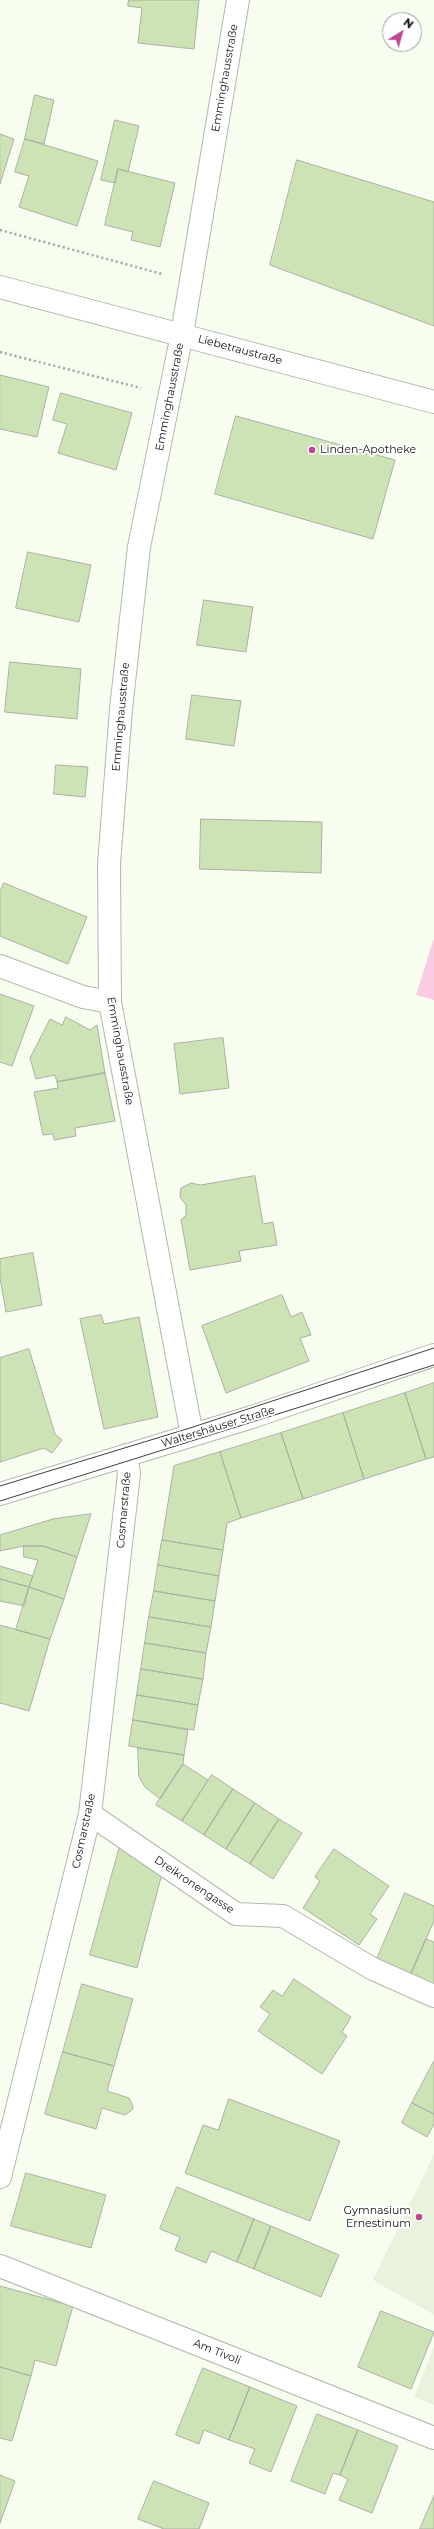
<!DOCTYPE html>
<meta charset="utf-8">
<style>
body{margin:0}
#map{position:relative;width:434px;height:2529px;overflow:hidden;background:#f7fef0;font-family:Montserrat,sans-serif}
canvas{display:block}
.north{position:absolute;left:382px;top:12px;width:40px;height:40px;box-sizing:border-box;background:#fff;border:1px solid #a1a1a0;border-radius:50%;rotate:37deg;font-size:11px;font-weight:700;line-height:16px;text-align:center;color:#131511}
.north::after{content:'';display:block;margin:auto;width:14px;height:18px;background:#c34490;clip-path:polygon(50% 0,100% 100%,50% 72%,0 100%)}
</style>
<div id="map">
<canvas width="434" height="2529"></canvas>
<div class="north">N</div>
</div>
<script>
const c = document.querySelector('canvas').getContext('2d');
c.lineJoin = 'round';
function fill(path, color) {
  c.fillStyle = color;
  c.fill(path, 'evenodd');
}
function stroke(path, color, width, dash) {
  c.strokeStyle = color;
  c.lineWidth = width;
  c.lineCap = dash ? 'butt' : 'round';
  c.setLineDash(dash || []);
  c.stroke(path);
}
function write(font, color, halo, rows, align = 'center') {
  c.font = font + ' Montserrat,sans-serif';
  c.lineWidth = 4;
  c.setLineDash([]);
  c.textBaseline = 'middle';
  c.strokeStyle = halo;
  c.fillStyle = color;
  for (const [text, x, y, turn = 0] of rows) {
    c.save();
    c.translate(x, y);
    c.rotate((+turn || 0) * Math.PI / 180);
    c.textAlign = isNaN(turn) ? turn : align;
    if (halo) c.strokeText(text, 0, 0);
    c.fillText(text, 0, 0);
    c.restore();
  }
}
const built = new Path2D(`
 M434 2154V2315L373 2280Z
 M434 2347V2405L414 2397Z`);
const green = new Path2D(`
 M434 938V1000L416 995Z`);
const building = new Path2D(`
 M129 0H199L194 49 138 43 142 8 128 6Z
 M35 95 54 100 44 144 25 139Z
 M115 120 139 126 128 172 118 169 115 183 101 180Z
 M0 134 14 139 0 184Z
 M25 139 98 161 77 226 19 207 29 176 15 172Z
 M297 160 434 202V326L270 265Z
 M118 169 175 183 160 247 131 240 133 232 105 225Z
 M0 375 49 387 37 437 0 429Z
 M61 393 132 413 116 470 58 453 67 424 53 420Z
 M236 416 395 460 373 539 215 494Z
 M28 552 91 565 79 622 16 608Z
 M204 600 253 607 246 652 197 645Z
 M10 662 81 669 77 719 5 712Z
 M192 695 241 701 234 746 186 739Z
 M56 765 88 767 85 797 54 794Z
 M201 819 322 822 321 873 200 869Z
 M4 883 87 917 68 964 0 936V892Z
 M0 994 34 1006 12 1066 0 1062Z
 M66 1017 90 1030 97 1025 105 1073 57 1082 55 1075 36 1079 30 1058 50 1019 62 1025Z
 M223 1038 229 1088 180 1094 174 1044Z
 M105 1073 115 1121 75 1128 76 1136 54 1140 53 1134 43 1135 34 1092 58 1088 57 1082Z
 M255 1176 263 1224 273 1222 277 1245 239 1251 241 1261 190 1270 181 1220 186 1215V1205L180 1197 181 1188 191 1183 200 1185Z
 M33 1253 42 1305 6 1312 0 1278V1259Z
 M282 1295 291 1317 302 1312 311 1335 300 1338 309 1361 226 1393 202 1326Z
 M101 1315 104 1324 139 1317 158 1417 104 1429 80 1319Z
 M29 1349 55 1434 62 1440 52 1453 44 1448 0 1462V1358Z
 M434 1383V1457L426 1459 405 1393Z
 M405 1393 426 1459 364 1479 343 1413Z
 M343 1413 364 1479 303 1499 281 1433Z
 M281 1433 303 1499 241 1518 220 1452Z
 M220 1452 241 1518 227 1523 223 1550 162 1540 174 1466Z
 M91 1514 77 1557 43 1546H24L0 1551V1535L53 1519Z
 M162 1540 223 1550 219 1576 158 1565Z
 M24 1546H43L77 1557 64 1599 29 1587 38 1560 24 1557Z
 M158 1565 219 1576 215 1601 154 1591Z
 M0 1566 33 1576 29 1587 0 1579Z
 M0 1579 29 1587 24 1606 0 1601Z
 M29 1587 64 1599 50 1639 16 1630Z
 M154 1591 215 1601 211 1627 149 1617Z
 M149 1617 211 1627 206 1653 145 1643Z
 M0 1625 50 1639 29 1711 0 1703Z
 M145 1643 206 1653 203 1679 141 1669Z
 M141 1669 203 1679 198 1705 137 1695Z
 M137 1695 198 1705 194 1730 133 1720Z
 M133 1720 188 1730 184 1755 129 1746Z
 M138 1748 184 1755 183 1764 160 1799 145 1787 139 1777Z
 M183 1764 208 1780 182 1821 156 1805Z
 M212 1775 233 1789 204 1835 182 1821Z
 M233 1789 255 1803 226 1849 204 1835Z
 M255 1803 279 1819 250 1864 226 1849Z
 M279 1819 302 1833 273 1879 250 1864Z
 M121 1842 163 1870 137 1968 90 1955Z
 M334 1849 389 1886 370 1914 377 1919 359 1945 303 1908 320 1881 315 1877Z
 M405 1893 434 1906V1921L411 1974 377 1959Z
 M426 1939 434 1942V1984L411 1974Z
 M294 1979 351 2017 342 2032 347 2036 322 2074 258 2031 270 2014 260 2007 273 1990 282 1996Z
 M82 1984 133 1999 114 2066 63 2052Z
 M63 2052 114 2066 107 2091 129 2098 133 2106 132 2110 125 2115 102 2108 96 2129 45 2114Z
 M434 2061V2114L412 2103Z
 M229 2099 340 2141 310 2221 185 2173 203 2125 218 2130Z
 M412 2103 434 2114V2124L427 2137 402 2123Z
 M26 2173 106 2195 91 2248 11 2226Z
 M177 2187 254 2219 237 2262 211 2251 206 2263 175 2250 180 2237 160 2229Z
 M254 2219 271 2226 254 2269 237 2262Z
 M271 2226 339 2255 321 2297 254 2269Z
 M0 2286 73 2306 56 2366 35 2360 31 2376 0 2367Z
 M381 2311 434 2332 411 2389 358 2367Z
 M0 2367 31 2376 12 2441 0 2438Z
 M203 2368 250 2387 229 2440 204 2430 199 2444 176 2435Z
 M250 2387 297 2406 271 2472 249 2463 255 2449 229 2440Z
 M317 2414 358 2430 340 2475 333 2473 325 2494 291 2481Z
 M358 2430 398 2446 372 2513 339 2500 348 2479 340 2475Z
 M0 2475 15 2481 0 2523Z
 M154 2481 209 2503 199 2529H164L138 2519Z
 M434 2496V2529H420Z`);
const path = new Path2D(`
 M0 230 162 274
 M0 352 141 388`);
const street = new Path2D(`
 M0 287 434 402
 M0 966 83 997 110 1002
 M192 1435 110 1002 109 864 121 709 139 547 182 334 238 0
 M90 1814 236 1914 283 1916 373 1969 434 1996
 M0 2266 434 2438`);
const secondary = new Path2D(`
 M0 1494 252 1417 434 1355
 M0 2177 90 1814 129 1474 126 1455`);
const tram = new Path2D(`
 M0 1486 190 1428 434 1348
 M0 1501 434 1365`);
const markers = [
 [312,450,4,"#c34490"],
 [419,2217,4,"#c34490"]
];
const streetNames = [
 ["Emminghausstraße",225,78,-80],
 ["Liebetraustraße",240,350,15],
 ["Emminghausstraße",170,397,-79],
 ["Emminghausstraße",121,717,-85],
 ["Emminghausstraße",120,1051,80],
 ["Waltershäuser Straße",218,1427,-17],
 ["Cosmarstraße",124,1510,-85],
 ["Cosmarstraße",84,1831,-78],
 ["Dreikronengasse",194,1885,34],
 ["Am Tivoli",217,2352,22]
];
const poiNames = [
 ["Linden-Apotheke",320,450],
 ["Gymnasium",411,2211,"right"],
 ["Ernestinum",411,2224,"right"]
];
fill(built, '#e8f2dd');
fill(green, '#fbcae3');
fill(building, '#cde3b5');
stroke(building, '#aab1a4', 1);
stroke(street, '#b2b8ab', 24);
stroke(secondary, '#b2b8ab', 24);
stroke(path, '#a1a69c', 2.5, [2, 3]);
stroke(street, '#fff', 22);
stroke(secondary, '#fff', 22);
stroke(tram, '#3d403a', 1);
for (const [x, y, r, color] of markers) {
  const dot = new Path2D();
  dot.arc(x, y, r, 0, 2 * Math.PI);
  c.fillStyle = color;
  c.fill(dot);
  stroke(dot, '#fff', 1.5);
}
write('11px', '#131511', '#fff', streetNames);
write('11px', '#131511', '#fff', poiNames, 'left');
</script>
